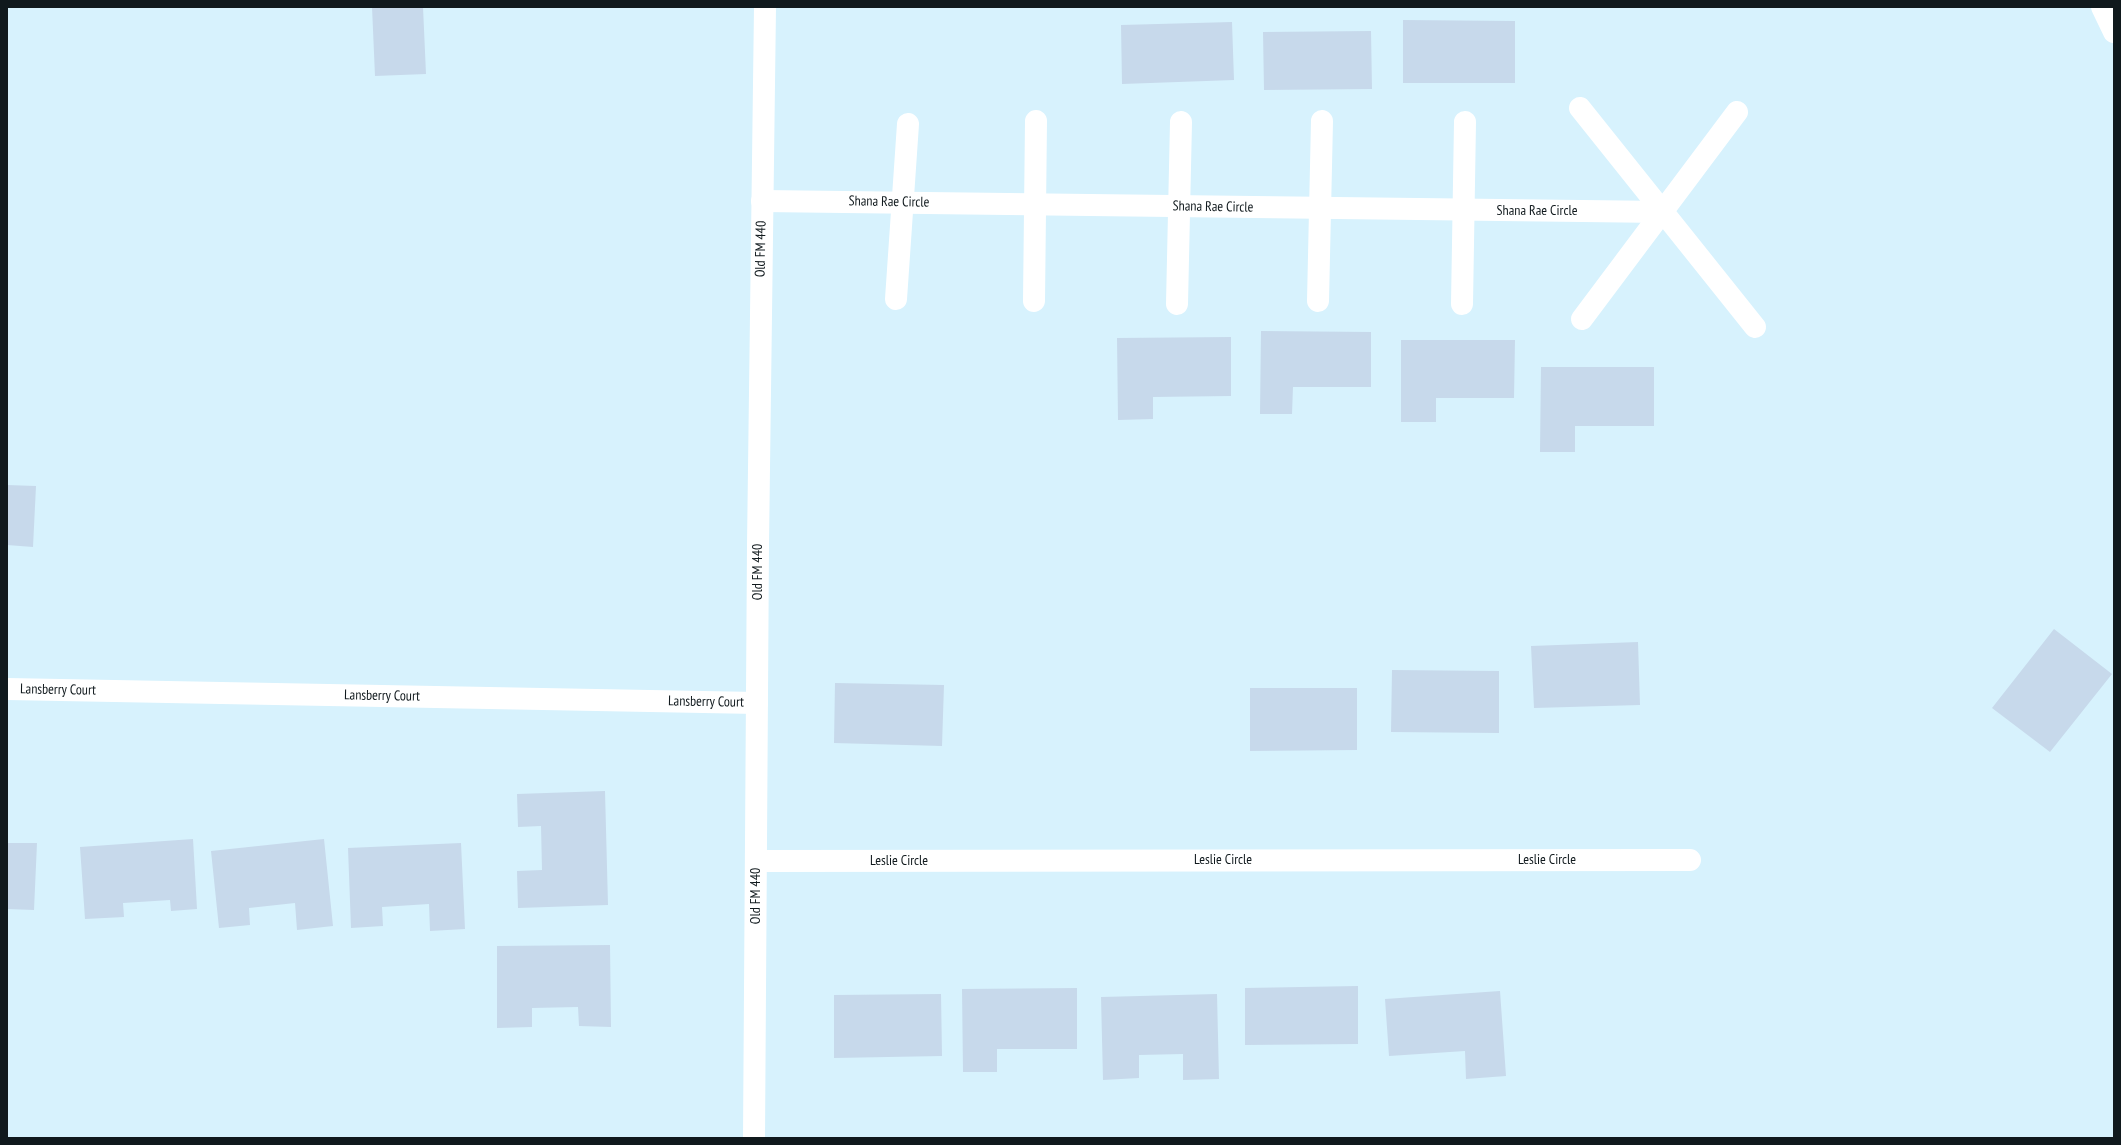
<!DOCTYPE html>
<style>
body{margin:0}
#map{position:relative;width:2121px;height:1145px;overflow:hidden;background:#d7f2fd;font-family:"PT Sans Narrow",sans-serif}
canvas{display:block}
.frame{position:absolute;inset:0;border:8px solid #10191d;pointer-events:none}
</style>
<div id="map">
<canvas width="2121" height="1145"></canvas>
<div class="frame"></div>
</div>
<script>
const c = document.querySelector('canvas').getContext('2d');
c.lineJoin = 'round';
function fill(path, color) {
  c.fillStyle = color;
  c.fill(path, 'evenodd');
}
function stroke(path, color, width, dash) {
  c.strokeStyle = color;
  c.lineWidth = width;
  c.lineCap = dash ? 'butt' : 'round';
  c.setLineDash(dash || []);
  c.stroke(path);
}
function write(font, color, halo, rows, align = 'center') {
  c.font = font + ' "PT Sans Narrow",sans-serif';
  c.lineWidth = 4;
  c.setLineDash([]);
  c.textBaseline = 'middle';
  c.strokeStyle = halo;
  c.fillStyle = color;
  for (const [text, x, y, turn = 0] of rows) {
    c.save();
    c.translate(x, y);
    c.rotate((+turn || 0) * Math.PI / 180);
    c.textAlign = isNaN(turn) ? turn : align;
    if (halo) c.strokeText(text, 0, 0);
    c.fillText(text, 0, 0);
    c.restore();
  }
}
const building = new Path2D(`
 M372 7H423L426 74 375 76Z
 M1403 20 1515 21V83H1403Z
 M1232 22 1234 80 1122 84 1121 25Z
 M1371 31 1372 89 1264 90 1263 32Z
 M1261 331 1371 332V387H1293L1292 414H1260Z
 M1231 337V396L1153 397V419L1118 420 1117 338Z
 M1401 340H1515L1514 398H1436V422H1401Z
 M1541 367H1654V426H1575V452H1540Z
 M7 485 36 486 33 547 7 545Z
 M2054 629 2112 674 2050 752 1992 708Z
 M1638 642 1640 705 1534 708 1531 646Z
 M1392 670 1499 671V733L1391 732Z
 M835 683 944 685 942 746 834 743Z
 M1250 688H1357V750L1250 751Z
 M605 791 608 905 518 908 517 871 542 870 541 826 518 827 517 794Z
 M193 839 197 909 171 911 170 900 123 903 124 917 85 919 80 847Z
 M324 839 333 926 297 930 295 903 249 908 250 925 219 928 211 851Z
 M7 843H37L34 910 7 909Z
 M461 843 465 929 430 931 429 904 382 907 383 926 351 928 348 848Z
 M610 945 611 1027 579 1026 578 1007 532 1008V1027L497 1028V946Z
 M1358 986V1044L1245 1045V988Z
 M1077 988V1049H997V1072H963L962 989Z
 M1500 991 1506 1076 1466 1079 1465 1051 1389 1056 1385 999Z
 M941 994 942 1056 834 1058V995Z
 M1217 994 1219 1079 1183 1080V1054L1139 1055V1078L1103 1080 1101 997Z`);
const service = new Path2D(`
 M1580 108 1755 327
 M896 299 908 124
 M1034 301 1036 121
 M1318 301 1322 121
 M1177 304 1181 122
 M1462 304 1465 122
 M1582 319 1737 112`);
const minor = new Path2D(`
 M2102 7 2114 32
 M762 201 1664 212
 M7 689 757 703
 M756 861 1690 860`);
const tertiary = new Path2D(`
 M754 1138 758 545 765 7`);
const streetNames = [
 ["Shana Rae Circle",889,202,1],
 ["Shana Rae Circle",1213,207,1],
 ["Shana Rae Circle",1537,211],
 ["Old FM 440",761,249,-89],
 ["Old FM 440",758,572,-90],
 ["Lansberry Court",58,690,1],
 ["Lansberry Court",382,696,1],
 ["Lansberry Court",706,702,1],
 ["Leslie Circle",1223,860],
 ["Leslie Circle",1547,860],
 ["Leslie Circle",899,861],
 ["Old FM 440",756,896,-90]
];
fill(building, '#c7d9eb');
stroke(service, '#fff', 22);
stroke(minor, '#fff', 22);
stroke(tertiary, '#fff', 22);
write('14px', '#10191d', '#fff', streetNames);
</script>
